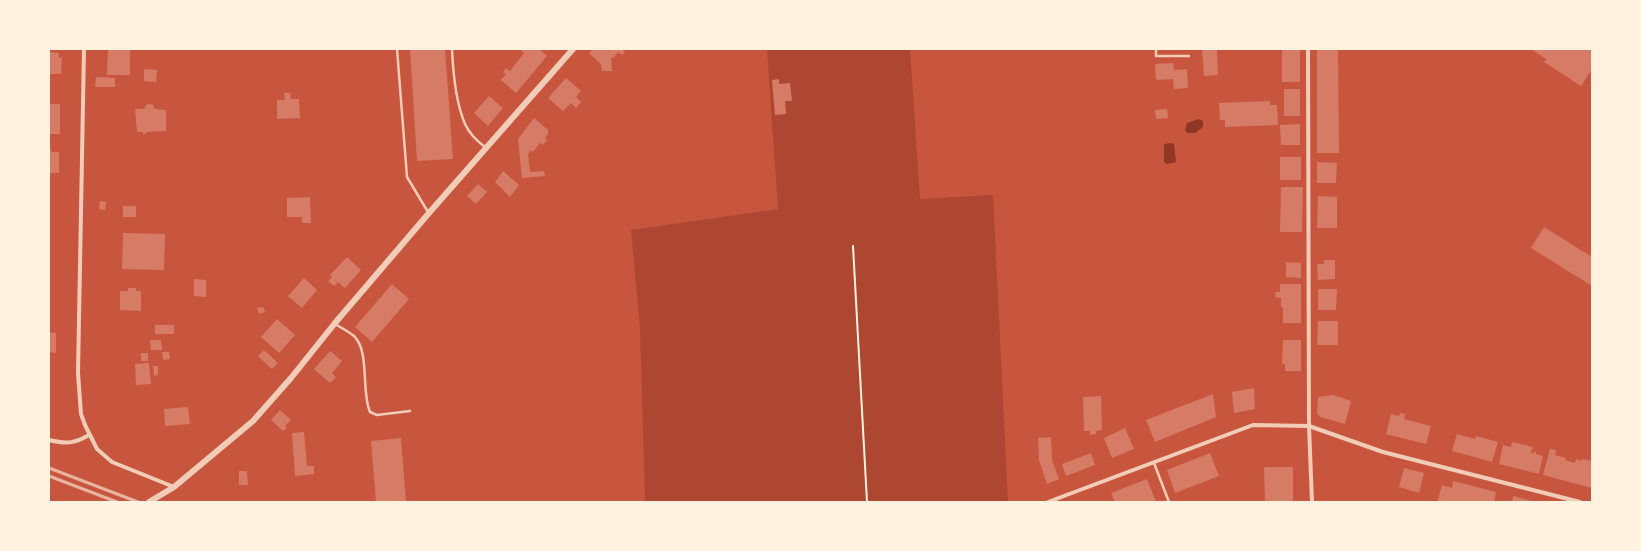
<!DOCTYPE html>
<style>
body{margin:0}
#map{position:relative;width:1641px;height:551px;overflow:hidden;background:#c8553d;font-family:Quicksand,sans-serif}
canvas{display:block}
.frame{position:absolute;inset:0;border:50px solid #fff3e0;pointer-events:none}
</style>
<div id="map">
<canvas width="1641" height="551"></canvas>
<div class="frame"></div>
</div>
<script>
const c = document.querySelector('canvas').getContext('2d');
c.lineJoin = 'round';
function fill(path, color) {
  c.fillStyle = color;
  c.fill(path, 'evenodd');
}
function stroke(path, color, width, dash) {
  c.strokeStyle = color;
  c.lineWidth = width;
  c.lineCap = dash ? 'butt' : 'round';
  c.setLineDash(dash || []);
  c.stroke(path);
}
const green = new Path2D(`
 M767 49H910L920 199 993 195 1008 502H645L640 328 631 230 778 209Z`);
const water = new Path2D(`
 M1199 119 1203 121V127L1195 133H1187L1185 129 1187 123Z
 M1171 143 1174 144 1176 162 1167 164 1164 162V144Z`);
const building = new Path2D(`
 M108 49H130V75H107Z
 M410 49H445L453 159 417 161Z
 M520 49H539L547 56 516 93 501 80 506 74 503 72 506 68 510 71 524 53Z
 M593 49H622L625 52 622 55 618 52 613 58 611 57 612 71H602L601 64 589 53Z
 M1202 49H1217L1218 75 1204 76Z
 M1282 49H1300V82H1282Z
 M1317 49H1338L1339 153H1317Z
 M1531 49H1592V69L1581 86 1544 62 1546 59Z
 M49 52 59 53V58H62L61 74H49Z
 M1173 63 1174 70 1187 69 1188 88 1174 89 1173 79 1156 80 1155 64Z
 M144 69 157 70 156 82 144 81Z
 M96 77 115 78V87H95Z
 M566 78 581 91 576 97 581 102 576 108 571 103 563 111 548 98Z
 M779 79V84L790 83 792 101H785L786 114 775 115 772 80Z
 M1284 89H1300V116H1284Z
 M284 93H290L291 99H299L300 118 277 119V100H285Z
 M489 96 503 108 488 126 474 113Z
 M1270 101V105H1277L1278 125 1225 127V120H1220L1219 103Z
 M49 104H60V134H49Z
 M150 104 153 105 155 109 166 110V131L146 132V134H143V132H137L135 109H144L146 105Z
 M1167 109 1168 118 1156 119 1155 110Z
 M534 118 548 130V134L545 138 547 140 543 145 540 143 533 152 531 150 528 154 530 172 544 171 545 176 522 178 518 139Z
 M1300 124V145H1281L1280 125Z
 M49 149H51V152H59V173H49Z
 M1280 157H1301V180H1280Z
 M1317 162 1337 163 1336 183H1317Z
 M503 171 519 185 510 197 495 182Z
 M478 184 487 192 476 204 467 196Z
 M1281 187H1303L1302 232H1280Z
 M1318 196 1337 197V228H1317Z
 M310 197 311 223H302V217H287V198Z
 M100 201 106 202 105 210 99 209Z
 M123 206H136V217H123Z
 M1544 227 1592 257V286L1531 248Z
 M123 233 165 234 164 270 122 269Z
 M347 257 361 270 345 288 338 282 334 286 328 281 332 277 330 275Z
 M1324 260H1335V279L1318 280 1317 264H1324Z
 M1286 262 1301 263V278L1286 277Z
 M304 278 317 290 302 308 288 296Z
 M194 279 206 280V297L194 296Z
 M392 284 409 299 372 342 355 327Z
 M1280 284H1301V323H1283V307H1281V298L1275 297 1276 292H1280Z
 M128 288H136V291H141V311L120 310V291H128Z
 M1318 289H1337L1336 310H1318Z
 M263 307 265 312 259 314 257 308Z
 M277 319 295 335 279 353 261 337Z
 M1318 321H1338V345H1317Z
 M155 325H174V334H155Z
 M49 332 56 333V353L49 352Z
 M150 340H161L162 350H151Z
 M1283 340H1301V371H1285V364H1282Z
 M264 350 278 363 272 369 258 356Z
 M330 351 342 361 332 373 336 377 330 383 314 369Z
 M162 352H169L170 359 163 360Z
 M141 353H148V361H141Z
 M149 363 151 384 136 385 135 364Z
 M153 366H158V375L154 376Z
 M1254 388 1255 409 1234 413 1232 392Z
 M1213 394 1216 417 1155 442 1146 420Z
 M1333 395 1351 401 1345 424 1320 417 1317 413 1318 397Z
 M1101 396 1102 430 1096 431V434L1090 435V431H1084L1083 397Z
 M188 407 190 424 165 426 164 409Z
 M280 410 291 420 285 426 287 428 283 431 271 420Z
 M1400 413 1405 414 1404 419 1431 426 1426 444 1386 434 1391 414 1399 416Z
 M1125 428 1134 449 1112 458 1104 438Z
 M304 432 307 466H314V474L295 476 292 433Z
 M1457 434 1475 439 1476 436 1498 442 1492 462 1452 451Z
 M1051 437 1052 460 1059 479 1047 484 1039 460 1038 438Z
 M401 438 406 502H376L371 441Z
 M1512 442 1533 447 1531 453H1534V451L1536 452V454L1543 456 1539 474 1499 464 1503 445 1511 447Z
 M1550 449 1556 450 1555 455 1566 458 1565 460 1575 463 1576 459 1581 461 1582 459 1592 461V488L1543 475Z
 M1091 453 1095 465 1066 476 1062 464Z
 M1210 453 1219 476 1175 493 1167 470Z
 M1264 467H1293V502H1265Z
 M1404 468 1424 473 1419 493 1399 487Z
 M239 471H247L248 485H239Z
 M1147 479 1156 502H1115L1111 493Z
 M1453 481 1496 492 1494 502H1437L1442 485 1452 488Z
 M1513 496 1532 501V502H1512Z`);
const path = new Path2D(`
 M853 246 867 502`);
const service = new Path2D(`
 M397 49 407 177 428 212
 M452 49C453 72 456 103 465 124 469 133 477 141 485 147
 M1156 49V56H1189
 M335 324C341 328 348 331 354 336 370 351 361 392 370 412L377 415 410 411
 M1154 463 1169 502`);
const minor = new Path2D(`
 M84 49 78 373 81 414 85 425 97 449 112 462 174 487
 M1308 49 1309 426 1312 502
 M49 440C66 444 74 444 89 435
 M1048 502 1253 425 1309 426 1383 452 1580 502`);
const tertiary = new Path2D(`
 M149 502 174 487 253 421 291 378 335 323 429 213 573 49`);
const rail = new Path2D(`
 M49 468 138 502
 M49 476 117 502`);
fill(green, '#ae4732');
fill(water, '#8f3625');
fill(building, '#d67c66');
stroke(path, '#fff3e0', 2);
stroke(service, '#f1ccb7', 2.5);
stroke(minor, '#f1ccb7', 4);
stroke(tertiary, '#f1ccb7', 6);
stroke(rail, '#e9b49f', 3);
</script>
